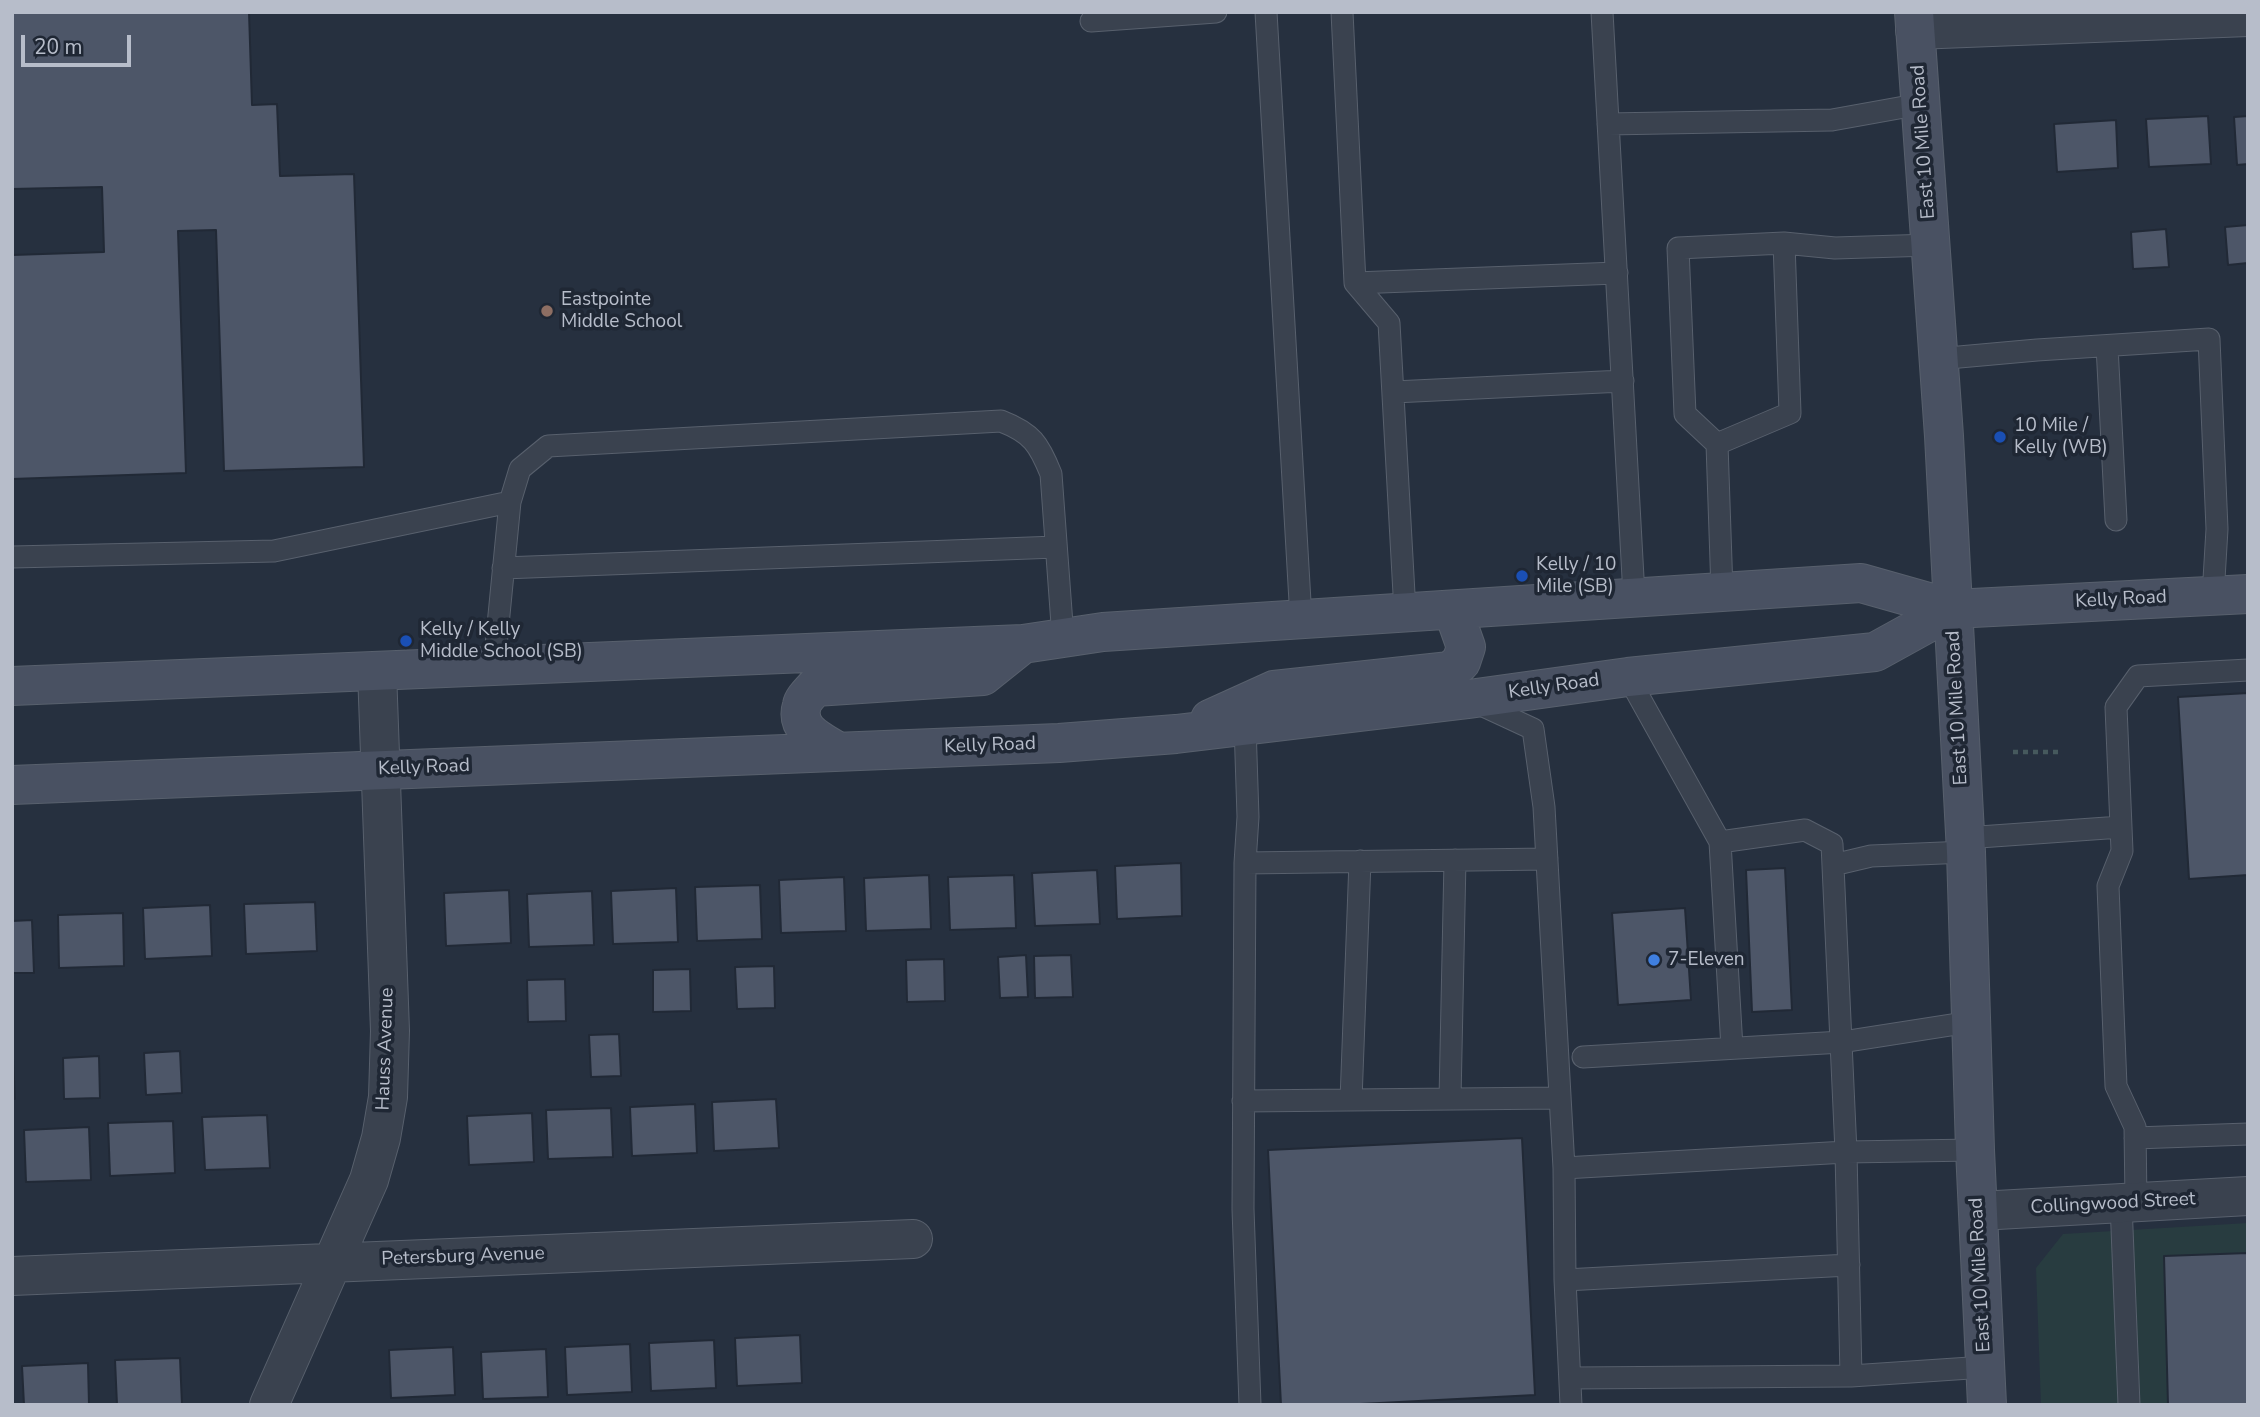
<!DOCTYPE html>
<style>
body{margin:0}
#map{position:relative;width:2260px;height:1417px;overflow:hidden;background:#26303f;font-family:"Nunito Sans",sans-serif}
canvas{display:block}
.frame{position:absolute;inset:0;border:14px solid #b7bdca;pointer-events:none}
.scale{position:absolute;left:21px;top:35px;width:110px;height:32px;box-sizing:border-box;border:4px solid #b7bdca;border-top:0;padding-left:9px;font-size:21px;line-height:24px;white-space:nowrap;color:#b7bdca;-webkit-text-stroke:5px #1f2734;paint-order:stroke}
</style>
<div id="map">
<canvas width="2260" height="1417"></canvas>
<div class="frame"></div>
<div class="scale">20 m</div>
</div>
<script>
const c = document.querySelector('canvas').getContext('2d');
c.lineJoin = 'round';
function fill(path, color) {
  c.fillStyle = color;
  c.fill(path, 'evenodd');
}
function stroke(path, color, width, dash) {
  c.strokeStyle = color;
  c.lineWidth = width;
  c.lineCap = dash ? 'butt' : 'round';
  c.setLineDash(dash || []);
  c.stroke(path);
}
function write(font, color, halo, rows, align = 'center') {
  c.font = font + ' "Nunito Sans",sans-serif';
  c.lineWidth = 7;
  c.setLineDash([]);
  c.textBaseline = 'middle';
  c.strokeStyle = halo;
  c.fillStyle = color;
  for (const [text, x, y, turn = 0] of rows) {
    c.save();
    c.translate(x, y);
    c.rotate((+turn || 0) * Math.PI / 180);
    c.textAlign = isNaN(turn) ? turn : align;
    if (halo) c.strokeText(text, 0, 0);
    c.fillText(text, 0, 0);
    c.restore();
  }
}
const green = new Path2D(`
 M2248 1223V1405H2041L2036 1268 2063 1234Z`);
const building = new Path2D(`
 M12 12H249L252 105 277 104 280 176 354 174 364 467 224 471 216 230 178 231 186 473 12 479V255L104 252 102 187 12 189Z
 M2208 116 2211 164 2149 167 2146 119Z
 M2248 116V164L2237 165 2234 117Z
 M2116 120 2118 168 2057 172 2054 124Z
 M2248 225V263L2228 265 2225 227Z
 M2166 229 2169 267 2133 269 2131 232Z
 M2248 693V875L2189 879 2178 697Z
 M1181 863 1182 916 1117 919 1115 866Z
 M1785 868 1792 1010 1752 1012 1746 870Z
 M1097 870 1100 924 1035 926 1032 873Z
 M929 875 931 929 866 931 864 878Z
 M1014 875 1016 928 950 930 948 877Z
 M844 877 846 931 781 933 779 880Z
 M760 885 762 939 697 941 695 887Z
 M676 888 678 942 613 944 611 891Z
 M509 890 511 943 446 946 444 893Z
 M592 891 594 945 529 947 527 894Z
 M315 902 317 951 246 954 244 904Z
 M210 905 212 956 145 959 143 908Z
 M1685 908 1691 1000 1618 1005 1612 913Z
 M123 913 124 966 59 968 58 915Z
 M32 920 34 973H12V921Z
 M1026 955 1028 997 1000 998 998 957Z
 M1071 955 1073 997 1035 998 1034 956Z
 M944 959 945 1001 907 1002 906 960Z
 M774 966 775 1008 737 1009 735 967Z
 M690 969 691 1011 653 1012V970Z
 M565 979 566 1021 528 1022 527 980Z
 M619 1034 621 1076 591 1077 589 1035Z
 M180 1051 182 1093 146 1095 144 1053Z
 M99 1056 100 1098 64 1099 63 1058Z
 M12 1059H13L15 1099H12Z
 M776 1099 779 1148 714 1151 712 1102Z
 M695 1104 697 1153 632 1156 630 1107Z
 M611 1108 613 1157 548 1159 546 1110Z
 M532 1113 534 1162 469 1165 467 1116Z
 M267 1115 270 1168 205 1170 202 1117Z
 M173 1121 175 1173 110 1176 108 1123Z
 M89 1127 91 1180 26 1182 24 1130Z
 M1522 1138 1535 1395 1341 1405H1281L1268 1150Z
 M2248 1253V1405H2168L2164 1256Z
 M800 1335 802 1383 737 1386 735 1338Z
 M714 1340 716 1388 651 1391 649 1343Z
 M630 1344 632 1392 567 1395 565 1347Z
 M453 1347 455 1395 391 1398 389 1350Z
 M546 1349 548 1397 483 1399 481 1352Z
 M180 1358 182 1405H117L115 1360Z
 M88 1363 89 1405H24L22 1366Z`);
const path = new Path2D(`
 M2013 752H2060`);
const lane = new Path2D(`
 M1266 12 1301 619
 M1342 12 1355 283 1389 323 1405 612
 M1602 12 1634 596
 M1091 21 1216 12
 M1608 124 1832 120 1921 104
 M1355 283 1617 273
 M2107 346 2116 520
 M1937 359 2037 350 2209 339 2217 529 2213 596
 M1394 392 1623 381
 M1717 444 1790 413 1784 243
 M12 557 274 551 510 502
 M503 568 1056 547
 M1722 591 1717 444 1685 414 1678 248 1784 243 1835 248 1931 245
 M494 666 510 502 520 469 548 446 1001 421C1032 433 1039 444 1051 474L1063 638
 M1628 677 1720 842 1732 1048
 M1477 703 1533 729 1544 807 1564 1168 1565 1280 1571 1405
 M1245 725 1248 817 1245 863 1243 1209 1250 1405
 M1965 838 2121 827
 M1245 863 1547 859
 M1833 865 1871 856 1966 852
 M1583 1057 1842 1042 1970 1022
 M1450 1099 1455 860
 M1351 1100 1360 861
 M1243 1101 1560 1098
 M2135 1138 2248 1134
 M1975 1150 1846 1152 1851 1376 1985 1367
 M1564 1168 1846 1152 1832 844 1805 830 1720 842
 M2136 1202 2135 1127 2116 1086 2108 886 2122 851 2116 707 2138 676 2248 670
 M2121 1203 2129 1405
 M1565 1280 1849 1265
 M1571 1378 1851 1376`);
const street = new Path2D(`
 M1915 30 2248 17
 M1979 1211 2248 1196
 M12 1276 913 1239
 M269 1405 369 1180 381 1138 388 1097 390 1031 377 671`);
const secondary = new Path2D(`
 M1914 12 1944 436 1966 852 1975 1150 1987 1405
 M12 686 1023 644 1103 632 1861 583 1953 609 2248 594
 M1210 719 1274 690 1450 671 1461 662 1466 647 1453 610
 M837 751C821 741 794 730 802 705 803 699 811 692 815 687L983 676 1023 644
 M12 785 1059 743 1176 734 1469 699 1628 677 1875 652 1953 609`);
const markers = [
 [547,311,7,"#8d6e63"],
 [2000,437,7,"#1a4fb4"],
 [1522,576,7,"#1a4fb4"],
 [406,641,7,"#1a4fb4"],
 [1654,960,7,"#3f7fe0"]
];
const streetNames = [
 ["East 10 Mile Road",1924,142,-94],
 ["Kelly Road",2121,600,-3],
 ["Kelly Road",1554,687,-8],
 ["East 10 Mile Road",1958,708,-93],
 ["Kelly Road",990,746,-2],
 ["Kelly Road",424,768,-2],
 ["Hauss Avenue",386,1049,-88],
 ["Collingwood Street",2113,1204,-3],
 ["Petersburg Avenue",463,1257,-2],
 ["East 10 Mile Road",1981,1275,-93]
];
const poiNames = [
 ["Eastpointe",561,300],
 ["Middle School",561,322],
 ["10 Mile /",2014,426],
 ["Kelly (WB)",2014,448],
 ["Kelly / 10",1536,565],
 ["Mile (SB)",1536,587],
 ["Kelly / Kelly",420,630],
 ["Middle School (SB)",420,652],
 ["7-Eleven",1668,960]
];
fill(green, '#283c40');
fill(building, '#4d5668');
stroke(building, '#212936', 2);
stroke(lane, '#58606d', 23);
stroke(street, '#58606d', 40);
stroke(secondary, '#58606d', 40);
stroke(path, '#46595d', 4.5, [5, 5]);
stroke(lane, '#3a424f', 21);
stroke(street, '#3a424f', 38);
stroke(secondary, '#495162', 38);
for (const [x, y, r, color] of markers) {
  const dot = new Path2D();
  dot.arc(x, y, r, 0, 2 * Math.PI);
  c.fillStyle = color;
  c.fill(dot);
  stroke(dot, '#1f2734', 2.5);
}
write('19px', '#b7bdca', '#1f2734', streetNames);
write('19px', '#b7bdca', '#1f2734', poiNames, 'left');
</script>
